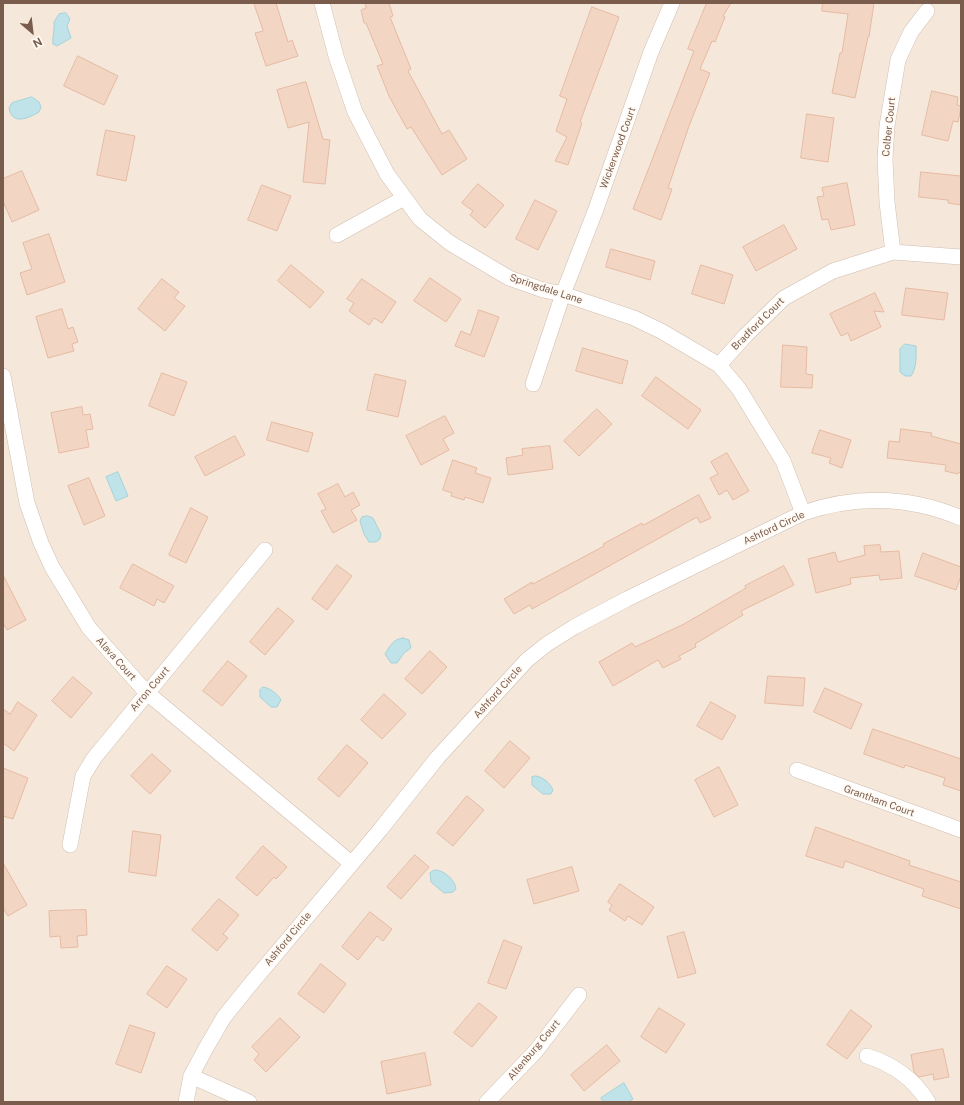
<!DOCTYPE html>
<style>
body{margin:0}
#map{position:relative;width:964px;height:1105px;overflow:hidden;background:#fdf6ec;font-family:"Public Sans",sans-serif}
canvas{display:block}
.frame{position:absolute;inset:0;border:4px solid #7a5c4d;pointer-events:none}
.north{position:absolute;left:12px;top:12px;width:40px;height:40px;-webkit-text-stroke:3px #fffaf3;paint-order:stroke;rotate:152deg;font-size:11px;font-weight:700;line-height:16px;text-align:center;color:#7a5c4d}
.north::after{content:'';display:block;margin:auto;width:14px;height:18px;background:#7a5c4d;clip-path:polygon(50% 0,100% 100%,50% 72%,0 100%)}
</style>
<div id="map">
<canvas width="964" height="1105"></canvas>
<div class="frame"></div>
<div class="north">N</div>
</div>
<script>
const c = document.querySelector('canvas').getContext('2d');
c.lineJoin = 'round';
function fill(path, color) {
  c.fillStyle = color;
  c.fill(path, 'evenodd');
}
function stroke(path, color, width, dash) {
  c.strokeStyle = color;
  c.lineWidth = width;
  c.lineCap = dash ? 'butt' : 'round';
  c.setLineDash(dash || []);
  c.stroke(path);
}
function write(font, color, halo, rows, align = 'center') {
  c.font = font + ' "Public Sans",sans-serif';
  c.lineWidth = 3.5;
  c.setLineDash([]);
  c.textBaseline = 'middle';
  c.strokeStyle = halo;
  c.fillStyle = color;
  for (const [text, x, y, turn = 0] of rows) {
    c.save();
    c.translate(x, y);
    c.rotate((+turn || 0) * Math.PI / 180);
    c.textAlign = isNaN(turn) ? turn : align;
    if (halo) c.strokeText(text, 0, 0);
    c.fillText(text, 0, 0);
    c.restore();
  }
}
const residential = new Path2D(`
 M3 3H961V1102H3Z`);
const water = new Path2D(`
 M66 13 70 19 67 26 71 38 57 46 53 44C52 37 55 30 54 22L59 14Z
 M32 97 39 102 41 107 39 112C29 118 12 126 9 108L12 103Z
 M905 344 916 346C916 356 917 367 911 376H905L900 372V349Z
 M118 472 128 496 116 501 106 477Z
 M368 516 373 518 381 534 380 539 376 542H369L364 534 360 521 362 517Z
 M403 638 409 640 411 648 404 653 397 663H391L385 654C390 646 393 639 403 638Z
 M263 687C270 688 278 694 281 700L277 707H271L260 697V690Z
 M536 776C543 777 550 783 553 790L551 794H543L532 785V777Z
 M435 870C444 870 455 880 456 889L453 892 444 893 431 882 430 873Z
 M624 1083 633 1099 628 1102H603L601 1098Z`);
const building = new Path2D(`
 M254 3H276L288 42 292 40 298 56 266 66 255 33 263 31Z
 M365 3H389L393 16 390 17 411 69 408 71 442 134 449 130 467 159 442 175 411 127 407 129 389 96 377 66 383 64 366 23H364L361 10 366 8Z
 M707 3H731L723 16 725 17 715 42 712 41 700 69 710 73 689 126 668 188 672 189 661 220 633 209 694 51 688 49Z
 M823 3H874L869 37H868L855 98 832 93 840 53H842L848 14 822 11Z
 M592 7 619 17 580 122 582 123 568 165 555 161 567 137 556 131 567 99 560 96Z
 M78 56 118 76 104 105 64 86Z
 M306 82 323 139 330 140 325 184 303 182 309 122 288 128 277 90Z
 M932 91 958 97 957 105 961 106V108L958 122 953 121 948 141 922 135Z
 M807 114 834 118 828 162 801 158Z
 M106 130 135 136 126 181 97 175Z
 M22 171 39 210 12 222 3 201V179Z
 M921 172 961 176V205L948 203V200L919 197Z
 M847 183 855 225 831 230 828 219 822 220 817 197 824 196 822 188Z
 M478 184 504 205 485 228 470 215 473 211 462 203Z
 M262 185 291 196 277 231 248 220Z
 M535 200 557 211 538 250 516 239Z
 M784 225 797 249 756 271 743 247Z
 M49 234 65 282 27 295 20 273 32 269 23 243Z
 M611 249 655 261 650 280 606 267Z
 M291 265 324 292 310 308 278 281Z
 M701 265 733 275 724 304 692 294Z
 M430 278 461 299 446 322 414 301Z
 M162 279 179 292 174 298 185 306 165 331 138 309Z
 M362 279 396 302 382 323 374 318 369 325 349 311 354 303 347 299Z
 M906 288 948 293 944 320 902 315Z
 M875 293 884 312 874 311 881 327 851 341 848 333 841 336 830 314Z
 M62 309 68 329 73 327 78 342 72 344 74 351 48 358 36 317Z
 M479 310 499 317 484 357 455 346 461 331 470 335Z
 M783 345 807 347 806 374 813 375 812 388 781 387Z
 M583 348 628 361 622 384 576 371Z
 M162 373 187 382 174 416 149 406Z
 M375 374 406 381 398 417 367 410Z
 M656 377 701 410 688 429 642 396Z
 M82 407 83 415 90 414 93 429 86 430 89 447 59 453 51 413Z
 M597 409 612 424 579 456 564 441Z
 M445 416 454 433 443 439 449 450 421 465 406 436Z
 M272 422 313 433 308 452 267 440Z
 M901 429 932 433 931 436 961 444V473L959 472 958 474 945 471 946 465 887 458 889 441 899 442Z
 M820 430 851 440 842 468 829 463 831 458 812 453Z
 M235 436 245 455 205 476 195 457Z
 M550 446 553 469 508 475 506 458 523 455 522 449Z
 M727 453 749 491 733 500 727 490 719 495 710 478 718 474 711 462Z
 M453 460 477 468 475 473 491 478 483 503 465 497 464 500 451 496 452 493 443 490Z
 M89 478 105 516 84 525 68 486Z
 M338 484 345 497 353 492 360 505 351 510 357 520 333 533 321 511 326 509 318 494Z
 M699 495 711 518 700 523 697 517 532 609 530 605 514 614 504 599 532 582 533 584 604 546 603 544 642 523 643 525Z
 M191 508 208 517 186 563 169 555Z
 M880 545 881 552 899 551 902 578 880 580 879 575 850 578 851 584 816 593 808 559 835 552 838 562 865 555 864 546Z
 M923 553 961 567V576L956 590 915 576Z
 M133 564 174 586 164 603 157 599 154 606 120 588Z
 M337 565 352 576 327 610 312 599Z
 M784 566 794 585 741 611 743 615 695 644 696 647 679 656 681 659 663 668 658 660 613 686 599 662 632 643 635 647 684 624 746 588 745 586Z
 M3 575 26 620 7 630 3 623Z
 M278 608 294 621 265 655 250 642Z
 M430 651 447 667 422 694 405 679Z
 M228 661 247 676 222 706 203 691Z
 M768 676 805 678 803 706 765 703Z
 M73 677 92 693 71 718 52 701Z
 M825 688 862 704 851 729 814 712Z
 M384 694 406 714 382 739 361 720Z
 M18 702 37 715 14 751 3 743V709L10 714Z
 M711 702 736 716 722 740 697 726Z
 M873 729 961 759V791L943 785 945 778 905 765 904 768 864 754Z
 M510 741 530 758 504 788 485 771Z
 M347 745 368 763 339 797 318 779Z
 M152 754 171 771 150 794 131 776Z
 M719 767 738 805 714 817 695 780Z
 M3 768 28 778 13 819 3 816Z
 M467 796 484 810 453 846 437 833Z
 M816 827 910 861 909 865 961 882V909L922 896 924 889 845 861 843 868 806 856Z
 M133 831 161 835 156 876 129 872Z
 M263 846 287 867 276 879 274 877 257 896 236 878Z
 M415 855 429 867 401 899 387 887Z
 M3 863 27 905 8 916 3 908Z
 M572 867 579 891 534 904 527 880Z
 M620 884 654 907 642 925 628 916 625 921 609 910 612 905 608 902Z
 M219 899 239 915 223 934 228 938 217 951 192 930Z
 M86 910 87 935 77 936 78 947 61 948 60 936 50 937 49 911Z
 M370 912 392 929 383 941 377 936 358 960 342 947Z
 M684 932 696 973 678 978 667 937Z
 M504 940 522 947 506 989 488 983Z
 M321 964 346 984 324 1013 298 994Z
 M167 966 187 979 167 1008 147 994Z
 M479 1003 497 1017 472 1047 454 1033Z
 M659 1008 685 1024 666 1053 641 1037Z
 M851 1010 872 1026 847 1059 827 1045Z
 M280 1018 300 1037 266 1072 254 1060 259 1054 252 1047Z
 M130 1025 155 1033 141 1073 116 1064Z
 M607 1045 620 1061 584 1091 571 1075Z
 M943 1049 949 1077 934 1080 933 1074 919 1077 914 1072 911 1055Z
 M425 1053 431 1085 387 1094 381 1062Z`);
const street = new Path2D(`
 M322 3 336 56 355 112 387 174 420 219 450 243 509 278 543 290 563 294 634 318 661 331 719 365 739 389 783 461 803 513
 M337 235 404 198
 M893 252 887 202 885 159 887 126 898 60 911 32 927 11
 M719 365 746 335 784 298 833 271 893 252 961 257
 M3 376 27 503 41 543 52 567 89 628 146 692 351 863
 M533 384 563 294 596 209 651 52 672 3
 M797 770 961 830
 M70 845 83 776 94 758 265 550
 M867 1056C892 1064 914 1079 928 1102
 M191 1076 249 1102
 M186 1102 191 1076 206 1048 224 1017 249 986 380 830 438 757 527 660 547 644 574 627 627 599 803 513C856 495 909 496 961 518
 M487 1102 536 1051 579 995`);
const streetNames = [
 ["Colber Court",889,127,-84],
 ["Wickerwood Court",618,148,-70],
 ["Springdale Lane",546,289,18],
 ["Bradford Court",758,324,-45],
 ["Ashford Circle",774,528,-25],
 ["Alava Court",116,659,48],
 ["Arron Court",150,689,-50],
 ["Ashford Circle",498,692,-48],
 ["Grantham Court",879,801,20],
 ["Ashford Circle",288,939,-50],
 ["Altenburg Court",534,1050,-50]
];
fill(residential, '#f5e8da');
fill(water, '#bfe3e8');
stroke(water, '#a5d3da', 1);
fill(building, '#f3d5c3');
stroke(building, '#e6bba3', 1);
stroke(street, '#d1beb0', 16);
stroke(street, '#fff', 15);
write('10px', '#7a5c4d', '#fffaf3', streetNames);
</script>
